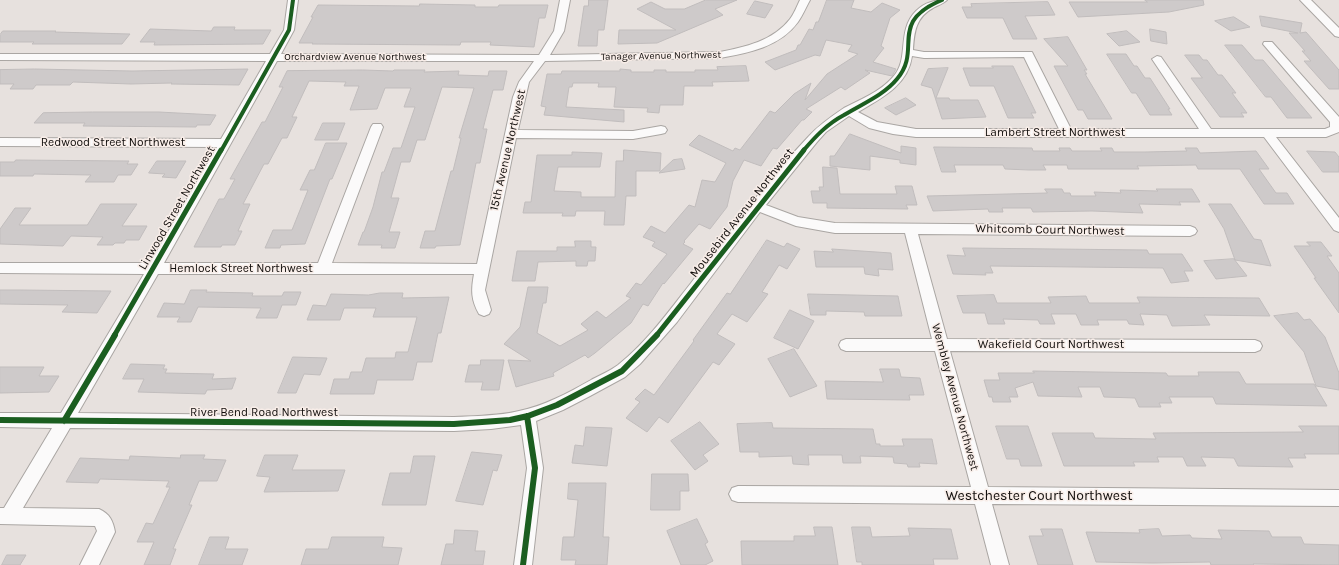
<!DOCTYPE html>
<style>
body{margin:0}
canvas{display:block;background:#e7e1de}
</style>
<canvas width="1339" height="565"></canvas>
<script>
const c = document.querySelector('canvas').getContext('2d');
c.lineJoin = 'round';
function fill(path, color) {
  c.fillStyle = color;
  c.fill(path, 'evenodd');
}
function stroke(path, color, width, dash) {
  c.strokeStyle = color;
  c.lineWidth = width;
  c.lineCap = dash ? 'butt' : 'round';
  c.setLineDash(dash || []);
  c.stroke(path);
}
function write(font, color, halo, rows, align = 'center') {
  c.font = font + ' Karla,sans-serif';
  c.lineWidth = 3;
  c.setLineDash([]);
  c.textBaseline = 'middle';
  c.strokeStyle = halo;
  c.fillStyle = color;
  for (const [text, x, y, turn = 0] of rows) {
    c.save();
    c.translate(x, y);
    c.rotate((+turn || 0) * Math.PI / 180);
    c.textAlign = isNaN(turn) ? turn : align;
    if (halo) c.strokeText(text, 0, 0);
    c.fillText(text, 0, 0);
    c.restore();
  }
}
const building = new Path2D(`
 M589 0H608L604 30H598L597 46H578L584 6H588Z
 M706 0H737L715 9 723 15 657 43 618 44 619 30H676L637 9 651 2 665 9H684Z
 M827 0H854L851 8 871 12 882 3 900 10 890 18 881 46 884 48 873 62 896 69 892 76 865 70 870 73 845 90 841 87 806 109 812 112 804 120H802L777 149 773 148 761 166 744 160 733 181 727 207 710 229 699 224 684 241 685 242 683 244 693 249 664 284 663 283 648 306 643 304 631 323 595 353 588 358 585 355 553 373 554 376 516 387 508 360 531 361 504 344 520 327 528 287H548L546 303H543L537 333 560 346 588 330 581 324 597 311 606 318 631 298 626 296 636 283 641 285 667 254 652 246 655 242 643 237 651 226 665 233 689 205 695 207 702 180 715 182 726 163 689 145 699 135 733 151 735 148 740 150 770 111 775 113 794 94 811 83 805 100 827 74 858 54 848 51 852 45 826 40 820 56 815 55 775 70 765 62 796 50 798 45H800L809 29 813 30 816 22H818Z
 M1145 0H1203L1204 5 1169 12 1078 17 1069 2H1147Z
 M755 1 773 5 765 18 747 14Z
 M1048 2 1055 15 1025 16 1037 39H1013L1003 18H967L962 7H972L971 4Z
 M420 4 475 5V7H498L499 5H548L545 18H539L534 47 490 45 491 42H461L460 45 312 44 313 43H299L313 17H311L318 5 419 6Z
 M1260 16 1302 23 1300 33 1306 32 1339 70V89H1329L1304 61H1311L1302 51H1305L1289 33H1298L1262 26Z
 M1234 17 1250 27 1231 31 1215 21Z
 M214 27H235L234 30H271L263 44 154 45 155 42H140L150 29 211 31Z
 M1150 29 1166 32 1167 44 1151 41Z
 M3 31H56L55 32 130 34 122 44H32L34 42H0V35Z
 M1127 31 1140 42 1119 46 1107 34Z
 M1068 37 1087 70H1084L1087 74H1085L1112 119H1088L1083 110H1078L1054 66H1068L1044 39Z
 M1225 45H1242L1255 60H1263L1312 118H1287L1271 97H1266Z
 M1107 54H1126L1134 66H1137L1145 78H1150L1170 109H1168L1172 115H1150L1136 93H1132Z
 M1185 55H1199L1203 60H1207L1218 75H1222L1236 93H1232L1247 113H1241L1244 117H1220L1191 78H1202Z
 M746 66 749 81 712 82 713 86H684L683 105H660L659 113 647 112 648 108 614 107 616 87H598L599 83H573L572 87H569L566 107 624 110V122L544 115 546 107 541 106 547 74H561L562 71H620V69L631 70V72H654V70H666V72H695V70H718L717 67Z
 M992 66H1013L1036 113H1031L1034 118H1008L994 86H970L963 68H993Z
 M948 68 936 98H949L950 100H978L986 117 942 119 932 88 921 85 928 69Z
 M35 69 132 71 248 69 239 85 171 84 172 83 131 84 73 82 70 85H36L33 89H10L14 84H0V70Z
 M363 70 393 71 394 70H425L424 72 459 71 458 75 488 76 489 71H507L503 90H493L483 129H487L480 163H476L460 245 436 246 435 248H420L425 231H435L451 171H453L461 138H459L474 88 442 87 425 140H417L410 162H401L391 198H399L389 232H400L395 248H381L382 245H358L363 232H364L373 207 382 172H384L393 148H401L415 107H404L411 88H385L377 109 350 110 359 86H344L346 82 309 81 292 117H297L287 138H282L268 164H264L243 204H250L238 231H242L235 245H222L221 247H194L219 199H224L235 179H230L262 122H265L283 87H279L287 71Z
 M906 98 916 105 896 115 885 108Z
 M93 112H159L216 115 210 125H197L196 127 83 126 85 123H34L43 113Z
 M323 123H345L338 140H315Z
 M850 134 901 153V146L916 148V165L900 163V160L870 156V170L830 166V156H834Z
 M326 143H347L332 179H330L305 244 281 245 280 248H265L273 230H292L308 190H300L310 170H314Z
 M934 147 1032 148 1033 151H1060L1059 148H1070L1072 151H1102L1100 148H1112L1114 152H1145L1187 151 1185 148H1197L1200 153 1256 151 1269 169H1259L1276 193H1287L1294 204H1264L1240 169H1198L1196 165 1137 166 1139 169H1068L1067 165H1043L1046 170H1029L1005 169 1003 165H954L956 172H942Z
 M624 150 661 153 660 171H636V196H626L624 225H604L605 211H576L575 216H562L563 213H523L525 202H531L537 155H572V152L602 153 600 167H558L554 191 581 192V197H615L616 161H623Z
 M1307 151 1335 152 1339 157V172H1323Z
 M682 159 685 169 659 173 673 160Z
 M16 160 129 161 127 164H138L131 175H118L114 182H85L91 175 34 174 33 176H0V162H14Z
 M157 161H186L176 178 162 177 165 174 149 173Z
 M823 167 837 168 840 194H897L895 186H912L917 205H906L908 209 827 208V203H813L811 191H820L819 187H823Z
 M1045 189H1062L1064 193H1070L1071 196H1096L1094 192 1121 193 1120 190 1158 191 1156 189H1192L1200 202H1179L1181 205 1139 204 1143 213 1092 211 1033 212 1031 208H1002L1003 212H989L988 209 933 211 927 196 1047 193Z
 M101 204H137L122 226H147L139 240H126L124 243H115L113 245H97L103 237 71 236 63 246 0 244V229L15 208H31L19 225H87Z
 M1209 204H1231L1254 239 1261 240 1271 266 1235 260 1224 229Z
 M767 240 784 247 787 243 800 249 787 269 779 265 762 292 768 294 747 322 732 314 717 334 735 344 719 365 713 362 668 423 659 417 647 432 626 418 640 402 635 399 645 389 654 395 694 341 693 340 727 293 730 294Z
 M575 241H591V247H596L595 261H588L587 266H576V261L538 262 535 281H512L517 251H557V247H575Z
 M1307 242H1321L1332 256H1327L1339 273V313L1314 278H1316L1294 246H1310Z
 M963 248 1147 250 1149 254H1182L1193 271H1184L1189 281 1171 283 1163 268 990 266 993 273H985L986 275 953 274 947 255 965 256Z
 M832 249 891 253 893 270 878 269 879 276 865 274 864 267H816L814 251 833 252Z
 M1234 259 1247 276 1216 279 1204 261Z
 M0 290H21L111 291 97 313 62 312 68 305 0 304Z
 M191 290H207L206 292 253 293 252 296H282L284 292H301L296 305H282L277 318H256L261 308 198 307 191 322H177L180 317H157L164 303 184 304Z
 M380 293H403L402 298 449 297 441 333H438L432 362H417L413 380H377L374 394H330L334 379H349L351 372H362L366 358H395L396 352H408L417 317H373L376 308H344L340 320H307L313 305 326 306 331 294 368 295Z
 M808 294 898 296 902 316H865L864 312 826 311V315H811Z
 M994 295 997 303H1051L1048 297 1086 296 1089 303H1140L1137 297 1259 298 1270 316 1204 315 1210 325 1172 326 1167 315 1140 314 1144 325 1129 324 1127 320H1097L1099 325H1081L1076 314H1051L1055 324H1040L1038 320 1003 319 1005 324H988L985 313H963L957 296Z
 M790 310 814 321 798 349 774 338Z
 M1298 313 1304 320 1310 319 1325 337 1339 373V390L1316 386 1304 352 1274 316Z
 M794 349 817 386 790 397 768 359Z
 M293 357 327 358 320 375 304 374 296 393H278Z
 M481 360H504L499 390H481L483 382H465L469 365H480Z
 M131 364 165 365 163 369H167L165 373 214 374 212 379 236 378 232 389 207 390 205 394 138 392 144 379H123Z
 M0 367H44L39 376H59L49 392 0 393Z
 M880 369H899L901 377 920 378 924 395H909L910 400 827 399 825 381 883 382Z
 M1033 371 1166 373 1168 376H1199L1198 372H1239L1246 384H1314L1327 406 1216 404 1213 397H1169L1172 403H1159L1161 407H1139L1135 398 1104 397 1100 387H1078L1082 397 1038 396 1033 382 1015 388 1018 397H1009L1011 402H993L992 397H989L984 380H1000L998 373H1034Z
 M700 422 719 444 703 455 708 461 695 470 671 441Z
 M772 423 773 428 873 429 876 444H880V446H904L902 439H932L937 464 919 463 920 467H908L907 464 894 463 893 457 860 456 861 463H843L842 455H808L809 465 793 464 792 456 759 457V452H740L737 424Z
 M996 426H1028L1042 466H1021L1019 459H1007Z
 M1299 426H1339V454H1304L1306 458H1288L1293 467 1238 466 1234 458 1201 457 1206 466H1187L1183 457H1157L1159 462H1133L1135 466H1064L1052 433H1093L1095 438 1156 439 1153 433 1303 432Z
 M586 427 612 428 607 466 572 463 575 445 583 446Z
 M472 452 502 455 497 471 493 470 483 505 456 501Z
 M181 455H205L203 459 226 460 217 481H199L189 505H192L173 549H176L170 565H144L154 542H137L146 523 153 524 170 487H166L169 481 100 479 98 483 66 482 80 458 129 460 130 456 180 458Z
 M265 455H298L292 470H345L338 491 264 492 270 477 257 476Z
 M414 456H435L426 505H382L390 473H410Z
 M652 474H688L689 491H680V510H651Z
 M569 483H606L603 537H609L607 565H575L576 560H561L563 537H574L578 500 568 499Z
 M697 519 708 542 705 544 713 561 705 565H681L667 531Z
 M814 527H832L838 565H742L741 541H794V536H815Z
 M852 527H870L872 537 910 536 908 528 951 529 958 559H933L934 565H862V562H857Z
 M1041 529H1062L1073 565H1038L1029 536H1043Z
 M1159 529 1162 536 1190 535 1192 538 1222 539 1218 530 1269 531 1272 537H1301L1304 544 1339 545V565L1253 564 1254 565H1211L1210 562 1153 563 1096 562 1086 532 1140 533 1139 530Z
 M455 530 478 531 475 551H485L483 565H441L446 544H453Z
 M210 537H229L225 549H248L242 565H199Z
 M332 537H384L382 547 402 548 398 565H301L306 549H328Z
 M7 555H26L20 565H2Z`);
const street = new Path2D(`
 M288 0H298L294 30 281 54 539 55 554 31 560 0H570L564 31 550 55 720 52C745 47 773 41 790 19 794 14 797 6 800 0H810C806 7 803 15 798 22 780 47 748 53 720 58L545 61 529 82 518 130 633 131 661 126 665 127 667 130 665 133 661 134 633 139 516 138 485 290 491 310 489 314 484 316 479 314C471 300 471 290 474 274H158L78 413 454 417C476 416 498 416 519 411 544 406 568 393 591 380 600 375 610 371 618 365 647 342 669 311 691 283 729 233 766 181 809 136 819 125 832 116 844 108 861 99 880 92 893 77 910 59 896 31 916 11 925 2 935 0 947 0 943 4 938 5 933 8 916 17 914 32 913 50L924 52H1032L1071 129H1199L1152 59 1157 56 1161 57 1211 129H1325L1330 127V122L1263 44 1264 42H1272L1339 117V132L1326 137H1276L1339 218V232L1334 230 1264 137H916L893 134 869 128 849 116 826 132 817 142 766 205 798 217 835 223 1190 226 1195 228 1197 231 1195 234 1190 236 918 234 947 339 1255 340 1260 342 1262 346 1260 350 1255 352 950 351 988 487 1339 490V506L992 504 1009 565H991L975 504 738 502 732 500 729 494 732 488 738 486 971 487 935 351H846L841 349 839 345 841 341 846 339H932L905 233H835L796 226 760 212 677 322 640 364 625 377 590 396 563 410 536 421 543 468 532 565H514L527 468 521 425 491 429 454 431 70 428 23 508 99 509C110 514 113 521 115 532L99 565H80L97 531 95 526 0 524V508H4L52 428 0 427V413H61L144 274 0 273V263H150L217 147 0 146V138L221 139 266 61 0 60V54H270L284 30ZM912 56 924 58 1024 57 1059 129H916L877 122 858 112C882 98 908 85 912 56ZM277 61H534L519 82 513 97 477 264 332 263 383 127 381 124H373L371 127 318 263H164Z
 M1300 0H1311L1339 28V37L1335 36Z`);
const cyclewayFar2 = new Path2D(`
 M221 151 289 30 293 0
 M803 151C815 137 827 124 844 115 862 104 884 95 897 79 923 49 887 23 942 0`);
const cyclewayFar1 = new Path2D(`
 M114 336 221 150
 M656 336 804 150`);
const cycleway = new Path2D(`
 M0 420 454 424 510 420 528 416 557 405 622 371 657 335
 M64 421 115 335
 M523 565 535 468 527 416`);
const farStreetnames = [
 ["Tanager Avenue Northwest",661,56,-1],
 ["Orchardview Avenue Northwest",355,57]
];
const streetNames = [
 ["Lambert Street Northwest",1055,133],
 ["Redwood Street Northwest",113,143],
 ["15th Avenue Northwest",508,150,-77],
 ["Linwood Street Northwest",177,208,-60],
 ["Mousebird Avenue Northwest",742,213,-52],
 ["Whitcomb Court Northwest",1050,230,1],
 ["Hemlock Street Northwest",241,269],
 ["Wakefield Court Northwest",1051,345],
 ["Wembley Avenue Northwest",955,397,75],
 ["River Bend Road Northwest",264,413]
];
const nearStreetnames = [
 ["Westchester Court Northwest",1039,496]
];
fill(building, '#cecaca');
stroke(building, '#c1bdbd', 1);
stroke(street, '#aaa6a3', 2);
fill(street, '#fbfafa');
stroke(cyclewayFar2, '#1b5e20', 4);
stroke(cyclewayFar1, '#1b5e20', 5);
stroke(cycleway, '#1b5e20', 6);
write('10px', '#110e0c', '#f8ede8', farStreetnames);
write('12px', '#110e0c', '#f8ede8', streetNames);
write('14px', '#110e0c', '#f8ede8', nearStreetnames);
</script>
